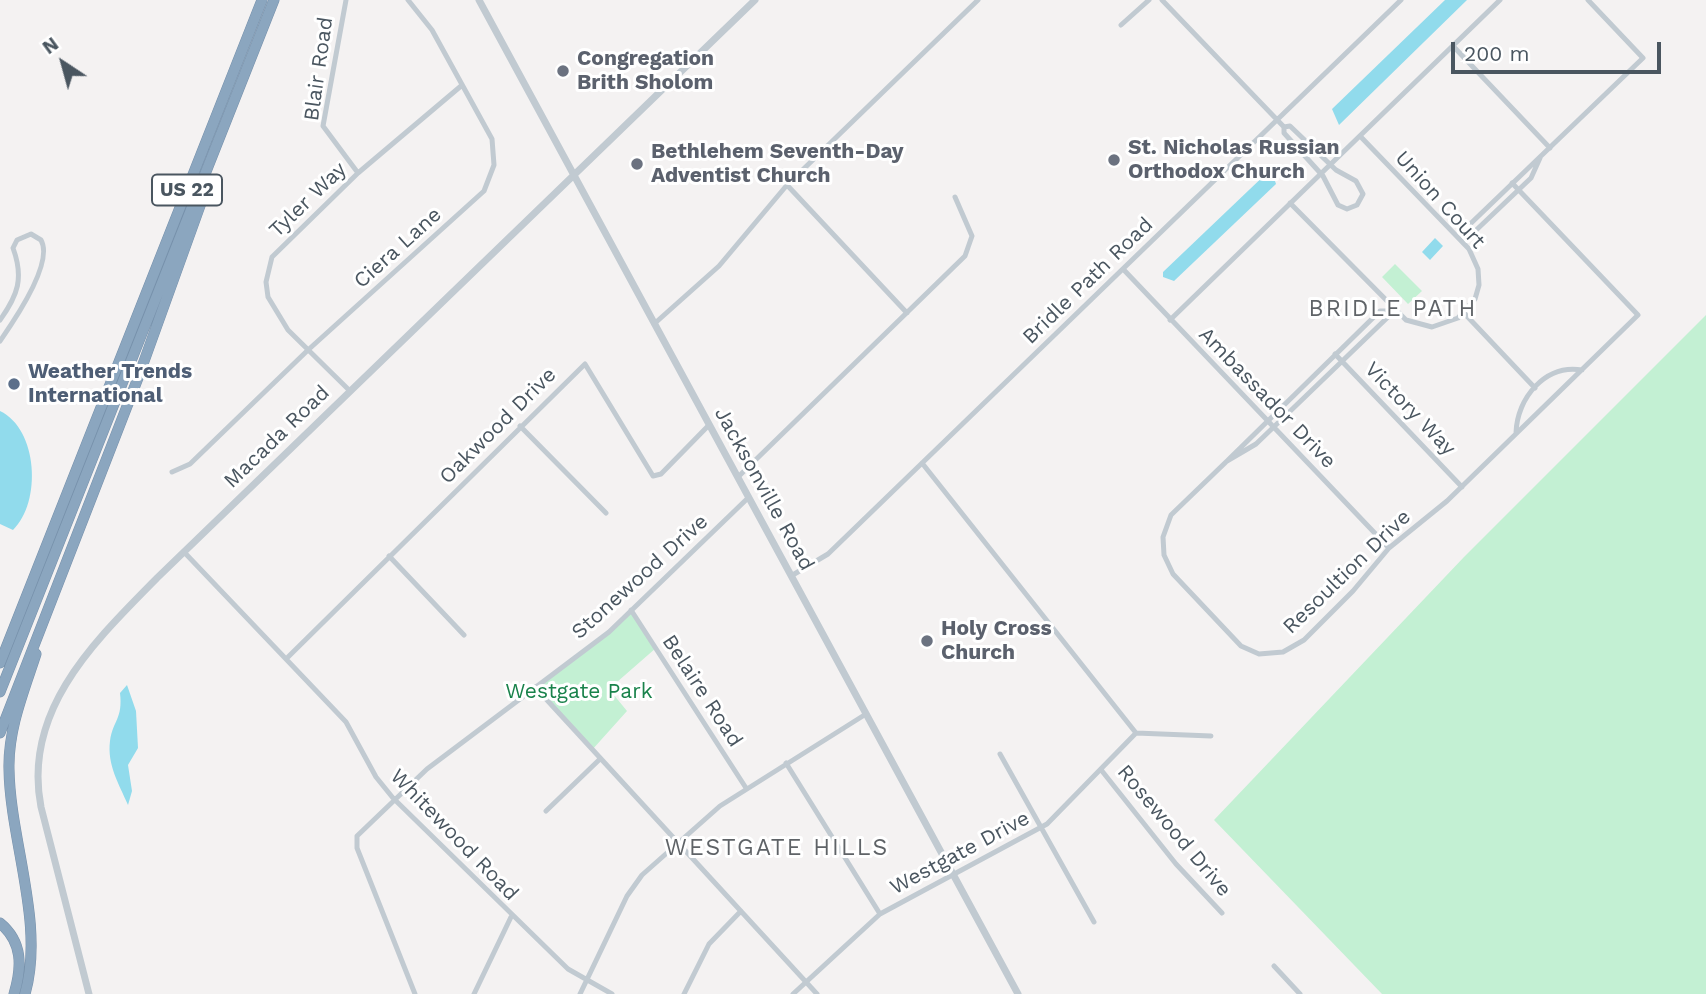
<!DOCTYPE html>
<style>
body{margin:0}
#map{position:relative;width:1706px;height:994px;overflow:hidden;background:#f4f2f2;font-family:"Work Sans",sans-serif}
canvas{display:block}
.north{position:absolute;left:28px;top:28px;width:70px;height:70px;-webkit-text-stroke:5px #fff;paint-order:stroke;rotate:324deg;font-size:19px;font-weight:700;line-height:28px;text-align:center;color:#4a5660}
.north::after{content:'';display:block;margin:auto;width:24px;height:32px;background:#4a5660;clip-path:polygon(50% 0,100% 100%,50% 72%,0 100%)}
.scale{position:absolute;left:1451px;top:42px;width:210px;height:32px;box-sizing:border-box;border:4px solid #4a5660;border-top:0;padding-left:9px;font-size:21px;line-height:24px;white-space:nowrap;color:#4a5660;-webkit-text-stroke:5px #fff;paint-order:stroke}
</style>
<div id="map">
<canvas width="1706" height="994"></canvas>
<div class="north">N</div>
<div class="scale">200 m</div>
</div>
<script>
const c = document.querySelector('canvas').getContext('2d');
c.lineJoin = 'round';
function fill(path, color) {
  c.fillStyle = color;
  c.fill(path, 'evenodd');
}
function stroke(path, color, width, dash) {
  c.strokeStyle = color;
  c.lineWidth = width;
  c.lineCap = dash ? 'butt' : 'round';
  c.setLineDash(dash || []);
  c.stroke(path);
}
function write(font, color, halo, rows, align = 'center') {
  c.font = font + ' "Work Sans",sans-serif';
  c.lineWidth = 6;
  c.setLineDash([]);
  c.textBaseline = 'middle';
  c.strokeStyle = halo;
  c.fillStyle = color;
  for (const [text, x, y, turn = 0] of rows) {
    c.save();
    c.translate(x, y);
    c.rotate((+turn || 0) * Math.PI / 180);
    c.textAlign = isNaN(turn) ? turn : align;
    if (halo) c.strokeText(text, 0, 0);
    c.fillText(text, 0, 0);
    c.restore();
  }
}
const green = new Path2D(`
 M1395 264 1422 291 1408 304 1382 277Z
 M1706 315V994H1382L1214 820 1464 557Z
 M631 610 656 648 609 689 627 711 592 750 535 687 609 632Z`);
const water = new Path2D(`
 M1445 0H1467L1339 125 1332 109Z
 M1271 169 1276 184 1174 281 1163 277V272Z
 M1435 238 1443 246 1430 260 1422 252Z
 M0 411C38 429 42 502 13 530L0 524Z
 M127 685 136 711 138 748 128 765 132 791 128 805C119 784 107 765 110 741 113 720 123 719 120 693Z`);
const minor = new Path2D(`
 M346 0 323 126 358 173
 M1162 0 1284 127V133L1323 176 1338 205 1347 209 1357 205 1363 194 1356 181 1336 170 1290 126 1284 127
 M1121 25 1149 0
 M1453 46 1550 148
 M1540 158 1531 178 1471 235 1466 234V228L1643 58 1588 0
 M787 185 907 313
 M1290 203 1406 320 1432 327 1458 318 1475 299 1479 285 1478 269 1469 249 1360 136
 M1123 269 1389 548
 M1380 311H1387L1388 317 1256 444 1227 461Z
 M1464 313 1535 388
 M0 320C18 295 24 278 13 248L17 240 31 234 41 240C54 263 14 321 0 341
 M1170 320 1500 0
 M654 324 719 266 787 185 978 0
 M1335 354 1462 487
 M350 391 288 330 268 297 266 282 272 257 358 173 461 86
 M520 426 606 513
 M1516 433C1517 398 1545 364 1582 370
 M1227 461 1171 515 1163 537 1164 555 1173 574 1241 646 1259 654 1283 652 1304 640 1353 591 1389 548 1447 501 1638 315 1512 183
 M922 463 1136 733
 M172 472 190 464 308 350 484 191 494 165 492 139 432 30 408 0
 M738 477 965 256 972 236 955 197
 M184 552 346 722 376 777 393 798 568 969 612 994
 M389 556 464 635
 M791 576 828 554 1401 0
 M631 610 746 788
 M286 659 585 364 653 476 661 474 709 425
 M535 687 817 994
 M1136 733 1211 736
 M1000 754 1094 922
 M786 763 880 914
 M1102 771 1176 864 1222 913
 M546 811 600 759
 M1274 966 1300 994
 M415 994 357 848V836L427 769 609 632 749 497
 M474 994 511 917
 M580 994 627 896 642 875 720 806 866 714
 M684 994 709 944 741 911
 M793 994 880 914 1047 824 1136 733`);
const tertiary = new Path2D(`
 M479 0 1018 994
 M89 994 41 807C22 710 95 641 157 578L755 0`);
const motorway = new Path2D(`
 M0 663 262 0
 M0 692 274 0
 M0 733 138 378 201 203
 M0 923C23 942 22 967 14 994
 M25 994C45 924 10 841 9 769 8 729 24 691 36 654`);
const markers = [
 [563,71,7,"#6b7280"],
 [1114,160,7,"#6b7280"],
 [637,164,7,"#6b7280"],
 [14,384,7,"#5c6f8a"],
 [927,641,7,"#6b7280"]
];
const shields = [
 [187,190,70]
];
const shieldNames = [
 ["US 22",187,190]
];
const worshipNames = [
 ["Congregation",577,59],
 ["Brith Sholom",577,83],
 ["St. Nicholas Russian",1128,148],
 ["Orthodox Church",1128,172],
 ["Bethlehem Seventh-Day",651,152],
 ["Adventist Church",651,176],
 ["Holy Cross",941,629],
 ["Church",941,653]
];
const streetNames = [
 ["Blair Road",319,69,-82],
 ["Tyler Way",308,200,-44],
 ["Union Court",1440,200,48],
 ["Ciera Lane",398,248,-42],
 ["Bridle Path Road",1088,281,-44],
 ["Ambassador Drive",1267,398,46],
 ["Victory Way",1410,409,46],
 ["Oakwood Drive",498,426,-45],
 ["Macada Road",277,437,-44],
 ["Jacksonville Road",764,489,61],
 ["Resoultion Drive",1347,572,-44],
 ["Stonewood Drive",640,577,-42],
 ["Belaire Road",702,691,57],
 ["Rosewood Drive",1174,831,50],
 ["Whitewood Road",454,835,46],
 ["Westgate Drive",960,853,-28]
];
const serviceNames = [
 ["Weather Trends",28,372],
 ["International",28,396]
];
const parkNames = [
 ["Westgate Park",579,692]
];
const neighbourhoodNames = [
 ["BRIDLE PATH",1393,309],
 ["WESTGATE HILLS",777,848]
];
fill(green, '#c3f0d3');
fill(water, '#91dbec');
stroke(motorway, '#7791ab', 11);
stroke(minor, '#c1cad1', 5);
stroke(tertiary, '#c1cad1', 7);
stroke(motorway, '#8ba6bf', 10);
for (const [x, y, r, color] of markers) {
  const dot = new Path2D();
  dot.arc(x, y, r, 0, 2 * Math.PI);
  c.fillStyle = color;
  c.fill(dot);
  stroke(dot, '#fff', 2.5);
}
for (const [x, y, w] of shields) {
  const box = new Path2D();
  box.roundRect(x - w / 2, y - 15.5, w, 31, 5);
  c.fillStyle = '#fff';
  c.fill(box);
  stroke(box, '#4a5660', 2);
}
write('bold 19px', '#4a5660', null, shieldNames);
write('bold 21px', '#5b616d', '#fff', worshipNames, 'left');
write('21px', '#4a5660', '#fff', streetNames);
write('bold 21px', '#4e5e75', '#fff', serviceNames, 'left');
write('21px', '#19824b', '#fff', parkNames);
c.letterSpacing = '2px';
write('23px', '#5f6367', '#fff', neighbourhoodNames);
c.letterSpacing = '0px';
</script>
